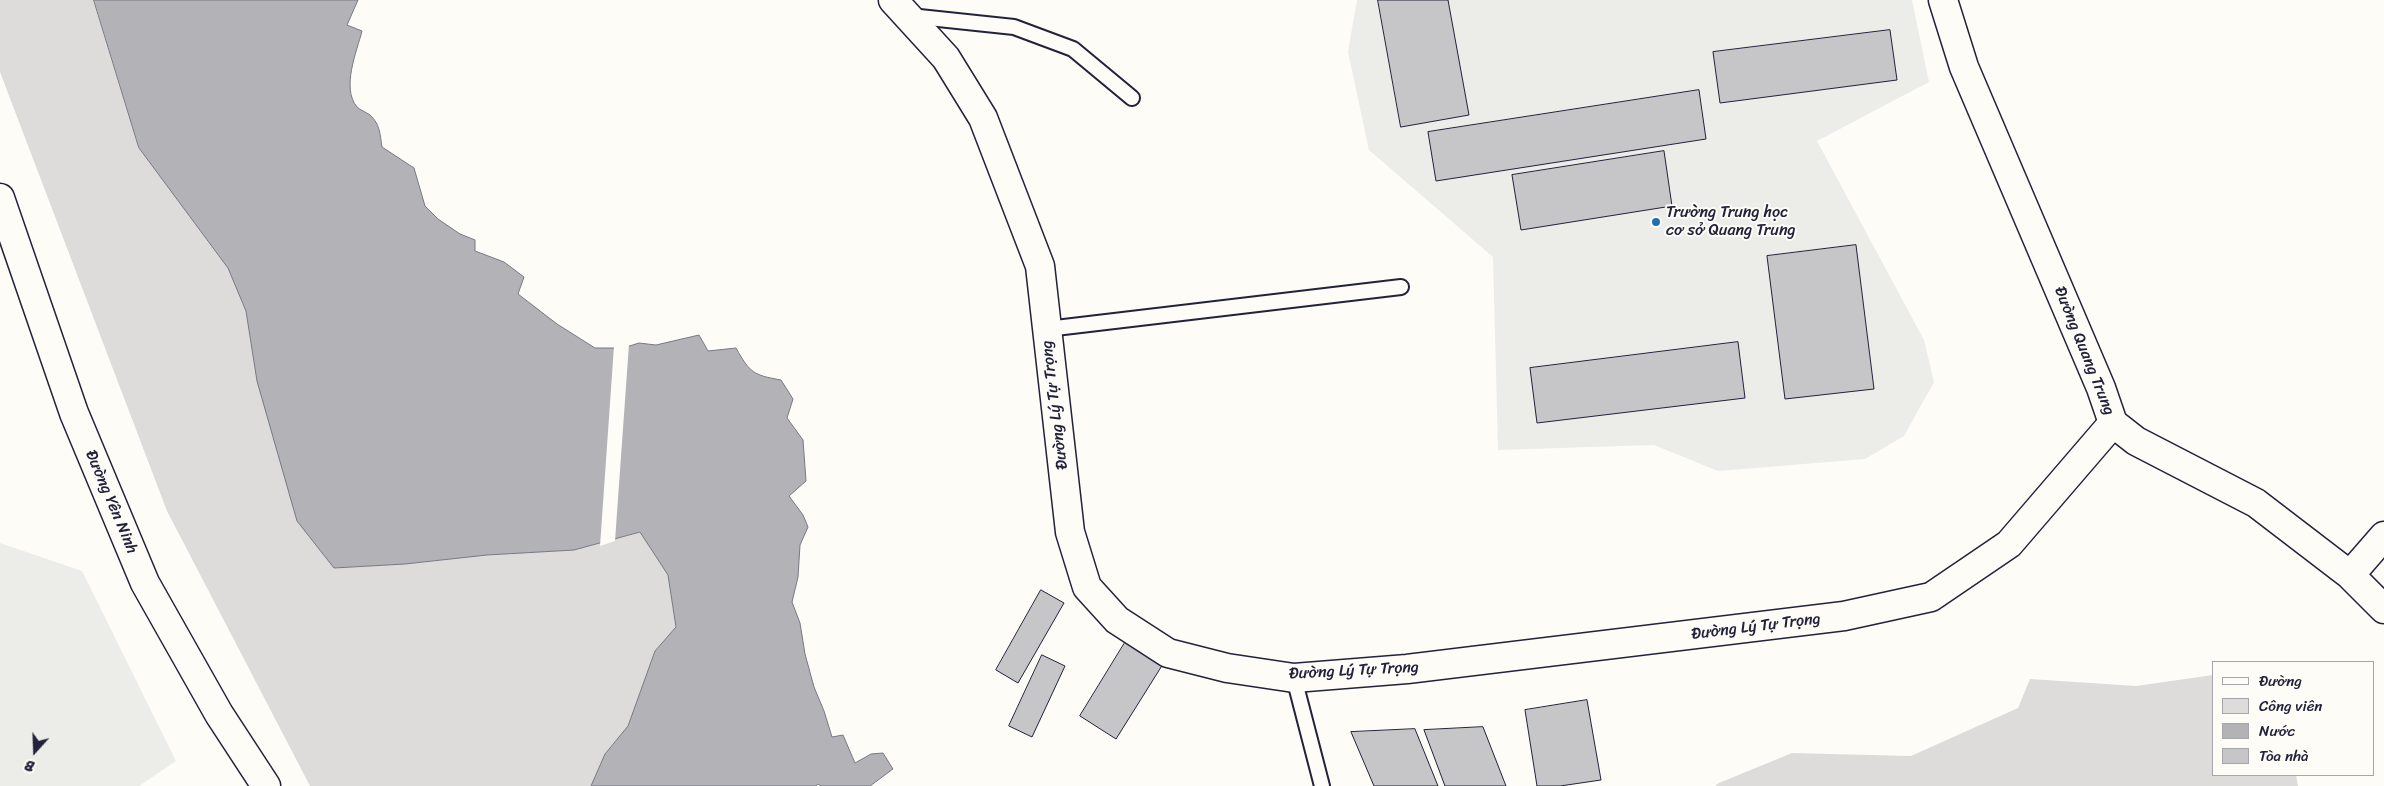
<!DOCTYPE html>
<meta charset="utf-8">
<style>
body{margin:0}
#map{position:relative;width:2384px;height:786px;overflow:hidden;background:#fdfcf7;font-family:Sriracha,sans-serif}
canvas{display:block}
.legend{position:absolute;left:2212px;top:661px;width:162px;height:115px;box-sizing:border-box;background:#fdfcf7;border:1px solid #a5a5ac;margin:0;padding:6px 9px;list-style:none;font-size:15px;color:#22223b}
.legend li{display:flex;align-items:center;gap:10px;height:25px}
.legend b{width:25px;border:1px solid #a5a5ac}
.north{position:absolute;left:10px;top:726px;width:50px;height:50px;-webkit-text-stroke:4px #fdfcf7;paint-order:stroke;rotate:200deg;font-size:14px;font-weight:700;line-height:20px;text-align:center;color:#22223b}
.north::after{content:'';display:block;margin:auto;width:18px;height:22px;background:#22223b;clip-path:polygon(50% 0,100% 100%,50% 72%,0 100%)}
</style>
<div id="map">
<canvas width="2384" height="786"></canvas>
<ul class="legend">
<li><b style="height:6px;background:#fdfcf7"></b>Đường</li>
<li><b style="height:14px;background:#dddcdb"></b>Công viên</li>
<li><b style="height:14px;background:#b2b2b7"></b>Nước</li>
<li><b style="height:14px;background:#c6c6c8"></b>Tòa nhà</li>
</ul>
<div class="north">B</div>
</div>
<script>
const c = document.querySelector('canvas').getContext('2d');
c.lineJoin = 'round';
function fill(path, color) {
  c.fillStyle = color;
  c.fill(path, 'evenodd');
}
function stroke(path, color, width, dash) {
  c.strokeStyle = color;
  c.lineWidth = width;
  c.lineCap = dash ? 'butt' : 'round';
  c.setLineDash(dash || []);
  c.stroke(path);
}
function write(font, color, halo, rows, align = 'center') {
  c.font = font + ' Sriracha,sans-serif';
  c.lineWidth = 4;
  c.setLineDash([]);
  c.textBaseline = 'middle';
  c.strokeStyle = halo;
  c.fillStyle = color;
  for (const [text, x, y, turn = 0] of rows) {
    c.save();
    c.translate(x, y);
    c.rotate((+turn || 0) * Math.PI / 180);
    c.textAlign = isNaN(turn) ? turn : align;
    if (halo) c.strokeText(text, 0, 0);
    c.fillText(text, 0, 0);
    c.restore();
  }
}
const built = new Path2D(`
 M1357 0H1912L1929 82 1817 141 1924 340 1934 382 1904 436 1865 459 1718 471 1654 445 1498 450 1493 257 1369 150 1348 52Z
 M0 543 82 571 176 761 139 786H0Z`);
const green = new Path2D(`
 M0 0H94L139 148 228 268 246 311 257 381 334 568 405 564 487 555 574 550 641 532 668 575 676 627 655 651 628 726 605 754 591 786H310L167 511 0 72Z
 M2213 675V775H2296L2298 786H1715L1719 783 1792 753 1911 756 2018 708 2030 679 2136 686Z`);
const water = new Path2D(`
 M94 0H358L347 25 362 31C357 51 341 88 357 107 360 110 366 112 370 115 380 124 380 134 382 147L414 168 425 206 438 219 460 234 475 240V251L504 262 524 277 518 294 557 324 595 348H623L639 343 656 345 699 335 708 351 736 348C750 373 753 375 781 380L793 399 787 418 803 440 806 481 789 496 803 515 808 527 800 545 798 577 792 602 800 623 805 654 814 687 824 711 832 737 843 735 855 763 871 754 883 753 893 769 870 786H821L818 784 816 786H591L605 754 628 726 655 651 676 627 668 575 640 532 574 550 487 555 405 564 334 568 297 521 257 381 246 311 228 268 139 148Z`);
const pier = new Path2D(`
 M629 344 615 541 600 546 614 346Z`);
const building = new Path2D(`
 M1378 0H1448L1469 115 1401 127Z
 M1890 30 1897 80 1720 103 1713 52Z
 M1699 90 1706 139 1436 181 1428 132Z
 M1664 151 1672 206 1521 230 1512 175Z
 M1856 245 1874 389 1785 399 1767 256Z
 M1738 342 1745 398 1537 423 1530 368Z
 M1041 590 1064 603 1018 683 996 670Z
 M1126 641 1163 664 1116 739 1080 716Z
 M1042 655 1065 666 1032 737 1009 726Z
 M1587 700 1601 780 1560 786H1537L1525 710Z
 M1483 727 1506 786H1445L1424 730Z
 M1415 729 1438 786H1374L1351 732Z`);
const service = new Path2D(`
 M910 16 1014 27 1073 49 1132 98
 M1047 329 1401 287
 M1294 678 1322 786`);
const minor = new Path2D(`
 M893 0 946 58 983 118 1040 266 1070 532 1087 587 1117 620 1168 653 1227 668 1294 678 1407 669 1844 616 1931 597 2009 544 2113 423`);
const tertiary = new Path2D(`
 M1943 0 1964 67 2101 388 2113 423 2136 441 2256 503 2350 575 2384 609
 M2350 575 2384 536`);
const primary = new Path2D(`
 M0 198 74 413 145 583 219 714 266 786`);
const markers = [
 [1656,222,5,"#1f6fb2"]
];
const poiNames = [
 ["Trường Trung học",1666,213],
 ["cơ sở Quang Trung",1666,231]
];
const streetNames = [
 ["Đường Quang Trung",2084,351,68],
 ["Đường Lý Tự Trọng",1055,405,-97],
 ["Đường Yên Ninh",111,502,67],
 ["Đường Lý Tự Trọng",1756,627,-7],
 ["Đường Lý Tự Trọng",1354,671,-3]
];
fill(built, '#ecece9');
fill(green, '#dddcdb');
fill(water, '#b2b2b7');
stroke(water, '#787885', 1);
fill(pier, '#fdfcf7');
fill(building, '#c6c6c8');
stroke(building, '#22223b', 1);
stroke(service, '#22223b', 18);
stroke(minor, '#22223b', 31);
stroke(tertiary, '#22223b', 31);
stroke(primary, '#22223b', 31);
stroke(service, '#fdfcf7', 14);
stroke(minor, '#fdfcf7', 28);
stroke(tertiary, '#fdfcf7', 28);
stroke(primary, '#fdfcf7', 28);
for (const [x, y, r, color] of markers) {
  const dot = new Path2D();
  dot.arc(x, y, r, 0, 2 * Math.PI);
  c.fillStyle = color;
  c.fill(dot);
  stroke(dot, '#fdfcf7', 2);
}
write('16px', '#22223b', '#fdfcf7', poiNames, 'left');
write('16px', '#22223b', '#fdfcf7', streetNames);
</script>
